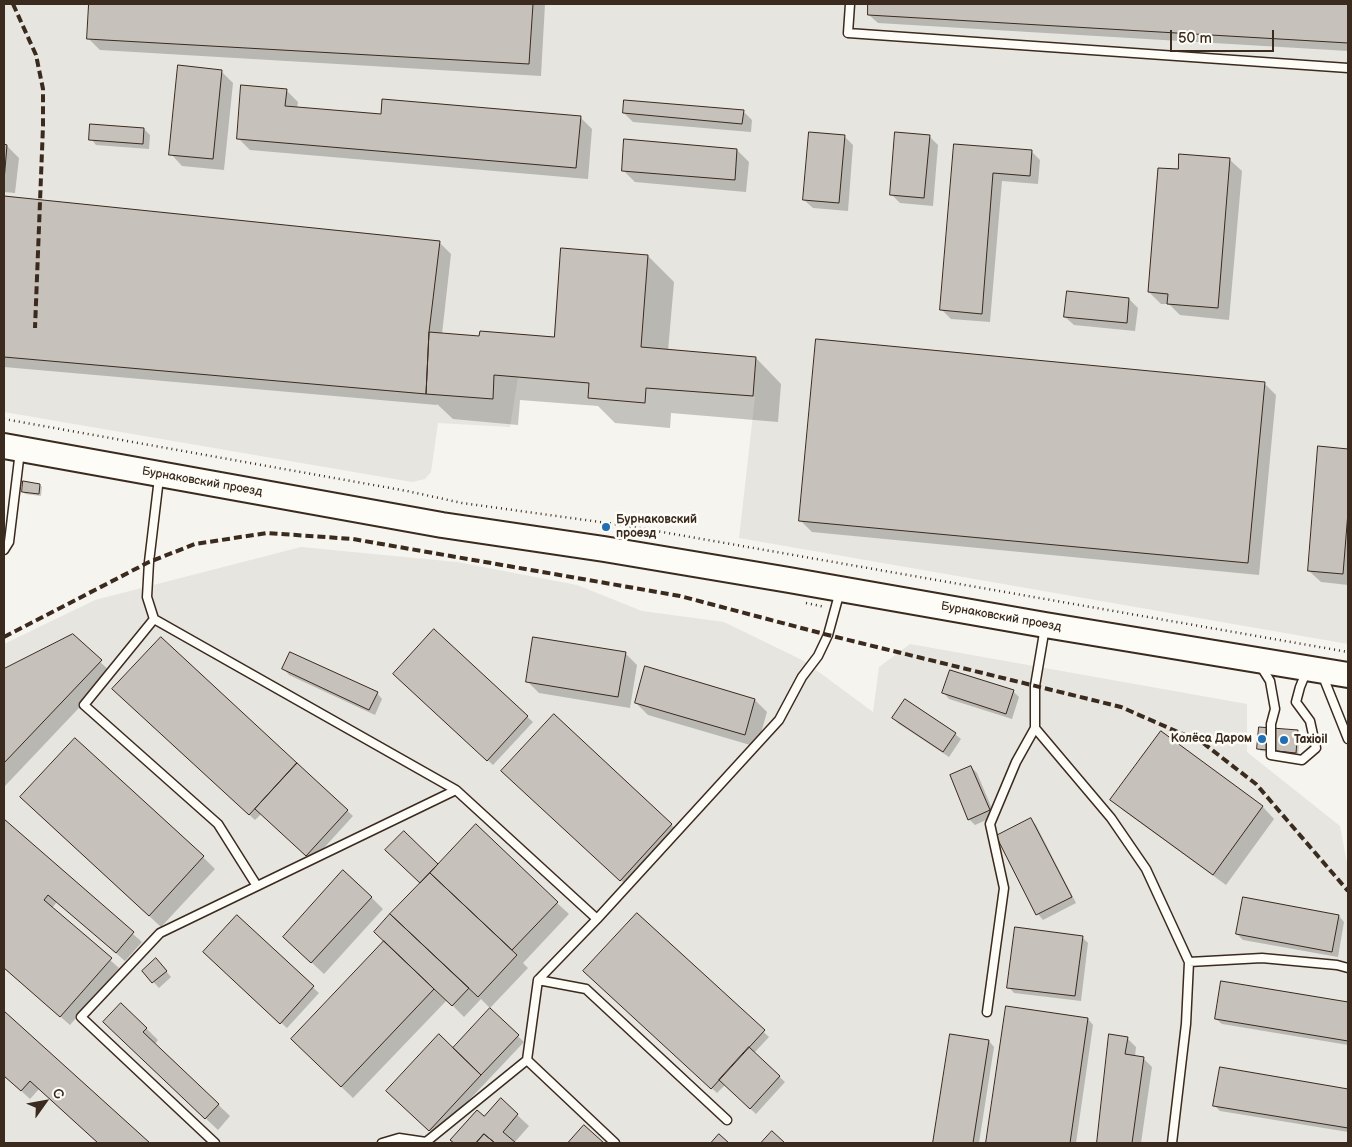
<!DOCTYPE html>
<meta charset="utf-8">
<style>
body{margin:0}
#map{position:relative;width:1352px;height:1147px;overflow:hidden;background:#f5f4ee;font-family:"Balsamiq Sans",sans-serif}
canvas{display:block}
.frame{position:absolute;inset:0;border:5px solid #3b2a1e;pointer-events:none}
.north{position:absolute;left:20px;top:1077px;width:50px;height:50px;-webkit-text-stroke:4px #fdfcf7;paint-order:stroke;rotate:58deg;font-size:14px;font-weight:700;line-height:20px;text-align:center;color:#3b2a1e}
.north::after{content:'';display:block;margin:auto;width:18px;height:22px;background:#3b2a1e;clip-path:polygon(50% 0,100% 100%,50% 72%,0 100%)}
.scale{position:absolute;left:1170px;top:30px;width:104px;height:22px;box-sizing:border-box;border:2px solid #3b2a1e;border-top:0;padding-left:6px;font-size:15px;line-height:18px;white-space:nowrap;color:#3b2a1e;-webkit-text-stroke:4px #fdfcf7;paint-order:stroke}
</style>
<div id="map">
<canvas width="1352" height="1147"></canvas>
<div class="frame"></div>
<div class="north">С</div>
<div class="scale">50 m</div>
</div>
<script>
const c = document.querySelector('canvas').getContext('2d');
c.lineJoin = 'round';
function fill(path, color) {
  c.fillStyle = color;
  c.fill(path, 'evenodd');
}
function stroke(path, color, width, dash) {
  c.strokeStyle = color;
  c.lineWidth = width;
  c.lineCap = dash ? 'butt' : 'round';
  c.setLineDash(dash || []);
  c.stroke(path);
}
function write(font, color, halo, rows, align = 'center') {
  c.font = font + ' "Balsamiq Sans",sans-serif';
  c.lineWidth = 5;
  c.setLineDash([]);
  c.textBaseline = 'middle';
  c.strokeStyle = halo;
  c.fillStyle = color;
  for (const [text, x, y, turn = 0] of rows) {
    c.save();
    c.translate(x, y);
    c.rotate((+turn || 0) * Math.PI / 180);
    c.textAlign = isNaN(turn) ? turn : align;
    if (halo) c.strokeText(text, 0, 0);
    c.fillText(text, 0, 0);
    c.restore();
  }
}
const built = new Path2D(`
 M4 4H1348V644L739 538 755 397 518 378 510 427 438 423 431 472 425 479 412 482 4 412Z
 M301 547 457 562 577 585 642 611 724 622 804 661 873 712 879 667 910 644 1247 704V752L1340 826 1348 868V1143H6L4 1141V644L95 600Z`);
const shadow = new Path2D(`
 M90 4H545L541 76 100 50 88 38Z
 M870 4H1348V51L878 23 869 15Z
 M221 71 233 83 224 170 182 166 171 154Z
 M286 90 298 102 297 109 382 116 580 117 592 129 588 179 250 150 238 138Z
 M743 111 752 120 751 132 633 122 624 113Z
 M144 129 150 135 149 149 96 145 91 139Z
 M844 136 853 145 848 211 813 208 804 200Z
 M929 136 938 145 933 206 900 203 891 194Z
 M955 145 1031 151 1040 160 1038 184 1002 181 990 322 951 319 942 310Z
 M4 146H7L19 158 15 193 4 192Z
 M737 150 749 162 746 192 635 182 623 170Z
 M1230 160 1242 171 1229 320 1180 315 1169 304H1161L1149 292 1179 171Z
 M4 198 439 242 451 254 442 334 481 338H556L648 256 674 282 668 351 756 358 781 384 778 422 671 413 670 428 615 423 598 406 520 400 518 425 453 419 437 404V405L4 367Z
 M1129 299 1138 308 1135 331 1074 325 1065 317Z
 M1264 383 1276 395 1259 575 812 532 800 520Z
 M1319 447 1348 450V585L1321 582 1309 571Z
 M40 485 42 487 41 496 25 494 23 491Z
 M434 631 533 722 493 765 400 679Z
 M72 636 112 673 4 787V670Z
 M161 638 353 816 312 861 261 814 255 820 119 695Z
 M625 653 637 665 630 708 539 693 527 681Z
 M284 669 377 693 382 699 375 715 289 675Z
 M1013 691 1019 697 1012 719 949 699 944 693Z
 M755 700 767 712 757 747 648 715 636 703Z
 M554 716 677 830 626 885 509 777Z
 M893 718 955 734 961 739 949 757 899 724Z
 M1161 732 1263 807 1274 819 1226 885 1124 811 1112 799Z
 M1298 732 1300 734 1298 755 1261 751 1258 749Z
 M971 767 977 773 995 816 975 825 969 819Z
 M33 809 203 857 215 869 161 927Z
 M1031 819 1036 825 1076 903 1043 920 1038 914 997 837Z
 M4 821 142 942 125 961 57 902 52 908 119 968 70 1025 4 968Z
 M404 833 438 866 557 903 569 914 523 963 528 968 490 1008 481 999 464 1017 447 1000 353 1098 304 1051 385 942 421 883 387 850Z
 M371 897 383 909 324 974 296 948Z
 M637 914 769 1037 754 1053 785 1082 756 1114 725 1085 717 1093 590 976Z
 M1339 916 1344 922 1338 957 1243 940 1237 934Z
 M237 917 319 993 287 1028 210 958Z
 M1082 937 1088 943 1081 1001 1014 993 1009 987Z
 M162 966 171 977 159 988 143 971Z
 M1222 983 1348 1003V1045L1222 1024 1216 1019Z
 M1007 1007 1088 1019 1093 1025 1076 1143H987Z
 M490 1010 524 1042 435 1136 388 1090 453 1049Z
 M4 1013 148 1143H99L39 1089 30 1099 4 1075Z
 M146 1028 158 1040 155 1044 230 1116 218 1130 116 1034Z
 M951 1035 989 1041 994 1047 979 1143H935Z
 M1110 1036 1127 1038 1136 1047 1135 1057 1143 1058 1152 1067 1141 1143H1098Z
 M1221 1068 1348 1090V1132L1220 1111 1214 1105Z
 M501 1100 529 1126 514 1143H455L452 1140 484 1118Z`);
const building = new Path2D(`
 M89 4H533L529 64 87 39Z
 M868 4H1348V43L868 15Z
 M178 65 222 70 213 159 169 155Z
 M241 85 287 89 285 106 381 114 382 99 581 116 576 168 237 139Z
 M624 100 744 110 742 124 623 113Z
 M90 124 144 128 143 144 89 140Z
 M809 132 845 135 839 203 803 200Z
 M895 132 930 135 924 198 890 195Z
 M624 139 737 149 735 180 622 171Z
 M4 144 7 145 4 181Z
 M954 144 1032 150 1030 176 993 173 982 314 940 310Z
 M1179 154 1230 158 1218 308 1167 304 1168 294 1148 292 1158 168 1178 169Z
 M4 196 440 241 429 332 426 394 4 357Z
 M561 248 648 255 641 347 756 357 753 396 646 388 645 403 588 398 589 383 494 375 493 399 426 394 429 332 479 336 480 331 554 337Z
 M1067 291 1129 298 1127 323 1064 317Z
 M816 339 1265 382 1248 563 799 521Z
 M1318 446 1348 449V512L1343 574 1308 571Z
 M23 481 40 484 39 494 22 492Z
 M434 629 528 716 487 761 393 674Z
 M73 634 102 660 4 763V669Z
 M161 637 297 763 249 815 112 689Z
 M533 637 626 652 618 697 526 682Z
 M290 652 378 692 369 710 282 669Z
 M645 666 755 699 745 735 635 703Z
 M950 670 1014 690 1006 714 942 693Z
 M905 699 956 733 943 752 892 718Z
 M554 714 672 824 620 881 501 771Z
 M1259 727 1298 730 1296 753 1257 749Z
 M1161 731 1263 806 1213 875 1110 800Z
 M75 738 204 856 149 916 20 797Z
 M297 763 348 810 306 856 255 809Z
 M971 766 990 810 968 820 950 775Z
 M1031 818 1072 897 1036 915 996 836Z
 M4 819 134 932 116 953 48 895 44 900 112 958 60 1017 4 968Z
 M476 824 558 902 512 950 430 873Z
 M404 831 438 864 420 883 385 850Z
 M343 870 372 897 311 963 283 937Z
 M430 873 517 955 478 997 390 914Z
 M1243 897 1339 915 1332 952 1236 934Z
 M637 913 765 1030 711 1089 583 971Z
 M390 914 469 988 452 1006 374 932Z
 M237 915 314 986 280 1024 203 952Z
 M1015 927 1083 936 1075 996 1007 988Z
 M384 941 434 989 341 1087 291 1039Z
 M156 958 167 971 152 983 142 971Z
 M1221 981 1348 1002V1041L1215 1019Z
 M121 1003 147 1028 143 1032 219 1104 205 1119 103 1022Z
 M1006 1006 1088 1018 1070 1143H986Z
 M490 1008 519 1035 481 1075 453 1048Z
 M4 1011 150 1143H98L30 1081 21 1091 4 1076Z
 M439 1034 481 1075 429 1131 386 1091Z
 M950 1034 989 1040 973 1143H933Z
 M1109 1034 1128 1037 1125 1054 1144 1057 1132 1143H1097Z
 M749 1047 780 1076 750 1109 719 1080Z
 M1220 1067 1348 1089V1128L1213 1106Z
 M501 1098 518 1114 503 1132 516 1143H495L484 1134 476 1143H454L450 1140 477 1110 484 1116Z
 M584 1125 604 1143H568Z
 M772 1131 785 1143H761Z
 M484 1134 495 1143H476Z
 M719 1134 729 1143H711Z`);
const path = new Path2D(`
 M4 419 407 491 462 503 622 525 1348 652
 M806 603 825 607`);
const lane = new Path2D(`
 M850 4 848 33 1348 68
 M4 550 9 542 20 451
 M154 619 147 597 149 562 159 478
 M1045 627 1035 686V728L1111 818 1146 869 1189 962 1186 1024 1172 1143
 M1260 665 1270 681 1275 709 1271 724V755L1302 760 1316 748 1310 721 1296 702 1300 687 1307 670
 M1322 674 1348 739
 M257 886 218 824 84 705 154 619 456 790
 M597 919 779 720 802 677 818 656 828 635 840 591
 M1189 962 1262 958 1337 965 1348 968
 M538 980 586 989 727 1120
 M987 1012 1004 888 990 824 1016 762 1035 728
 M527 1060 615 1143
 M215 1143 81 1017 160 933 456 790 597 919 538 980 527 1060 426 1142 399 1138 382 1143`);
const primary = new Path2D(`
 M4 446 442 525 604 549 789 580 1045 625 1348 675`);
const rail = new Path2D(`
 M13 4 36 55 43 89V126L35 328
 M878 5V4
 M4 637 149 562 195 544 267 533 353 539 680 596 828 635 1121 707 1203 743 1256 784 1348 891`);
const markers = [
 [606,527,5,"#1f6fb2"],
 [1262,739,5,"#1f6fb2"],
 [1284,740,5,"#1f6fb2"]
];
const streetNames = [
 ["Бурнаковский проезд",202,482,10],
 ["Бурнаковский проезд",1001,617,10]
];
const poiNames = [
 ["Бурнаковский",616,520],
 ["проезд",616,534],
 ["Колёса Даром",1252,739,"right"],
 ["Taxioil",1294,740]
];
fill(built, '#e7e5df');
fill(shadow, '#0003');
fill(building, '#c7c1bb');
stroke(building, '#3b2a1e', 1);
stroke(lane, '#3b2a1e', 11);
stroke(primary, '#3b2a1e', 28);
stroke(path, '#3b2a1e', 2.5, [1, 4]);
stroke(lane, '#fdfcf7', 8);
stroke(primary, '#fdfcf7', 24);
stroke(rail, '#3b2a1e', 4, [8, 4]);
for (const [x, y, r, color] of markers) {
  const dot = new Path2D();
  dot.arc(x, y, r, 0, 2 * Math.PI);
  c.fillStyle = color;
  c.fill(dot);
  stroke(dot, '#fdfcf7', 2);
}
write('12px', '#3b2a1e', '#fdfcf7', streetNames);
write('bold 12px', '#3b2a1e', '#fdfcf7', poiNames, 'left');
</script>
